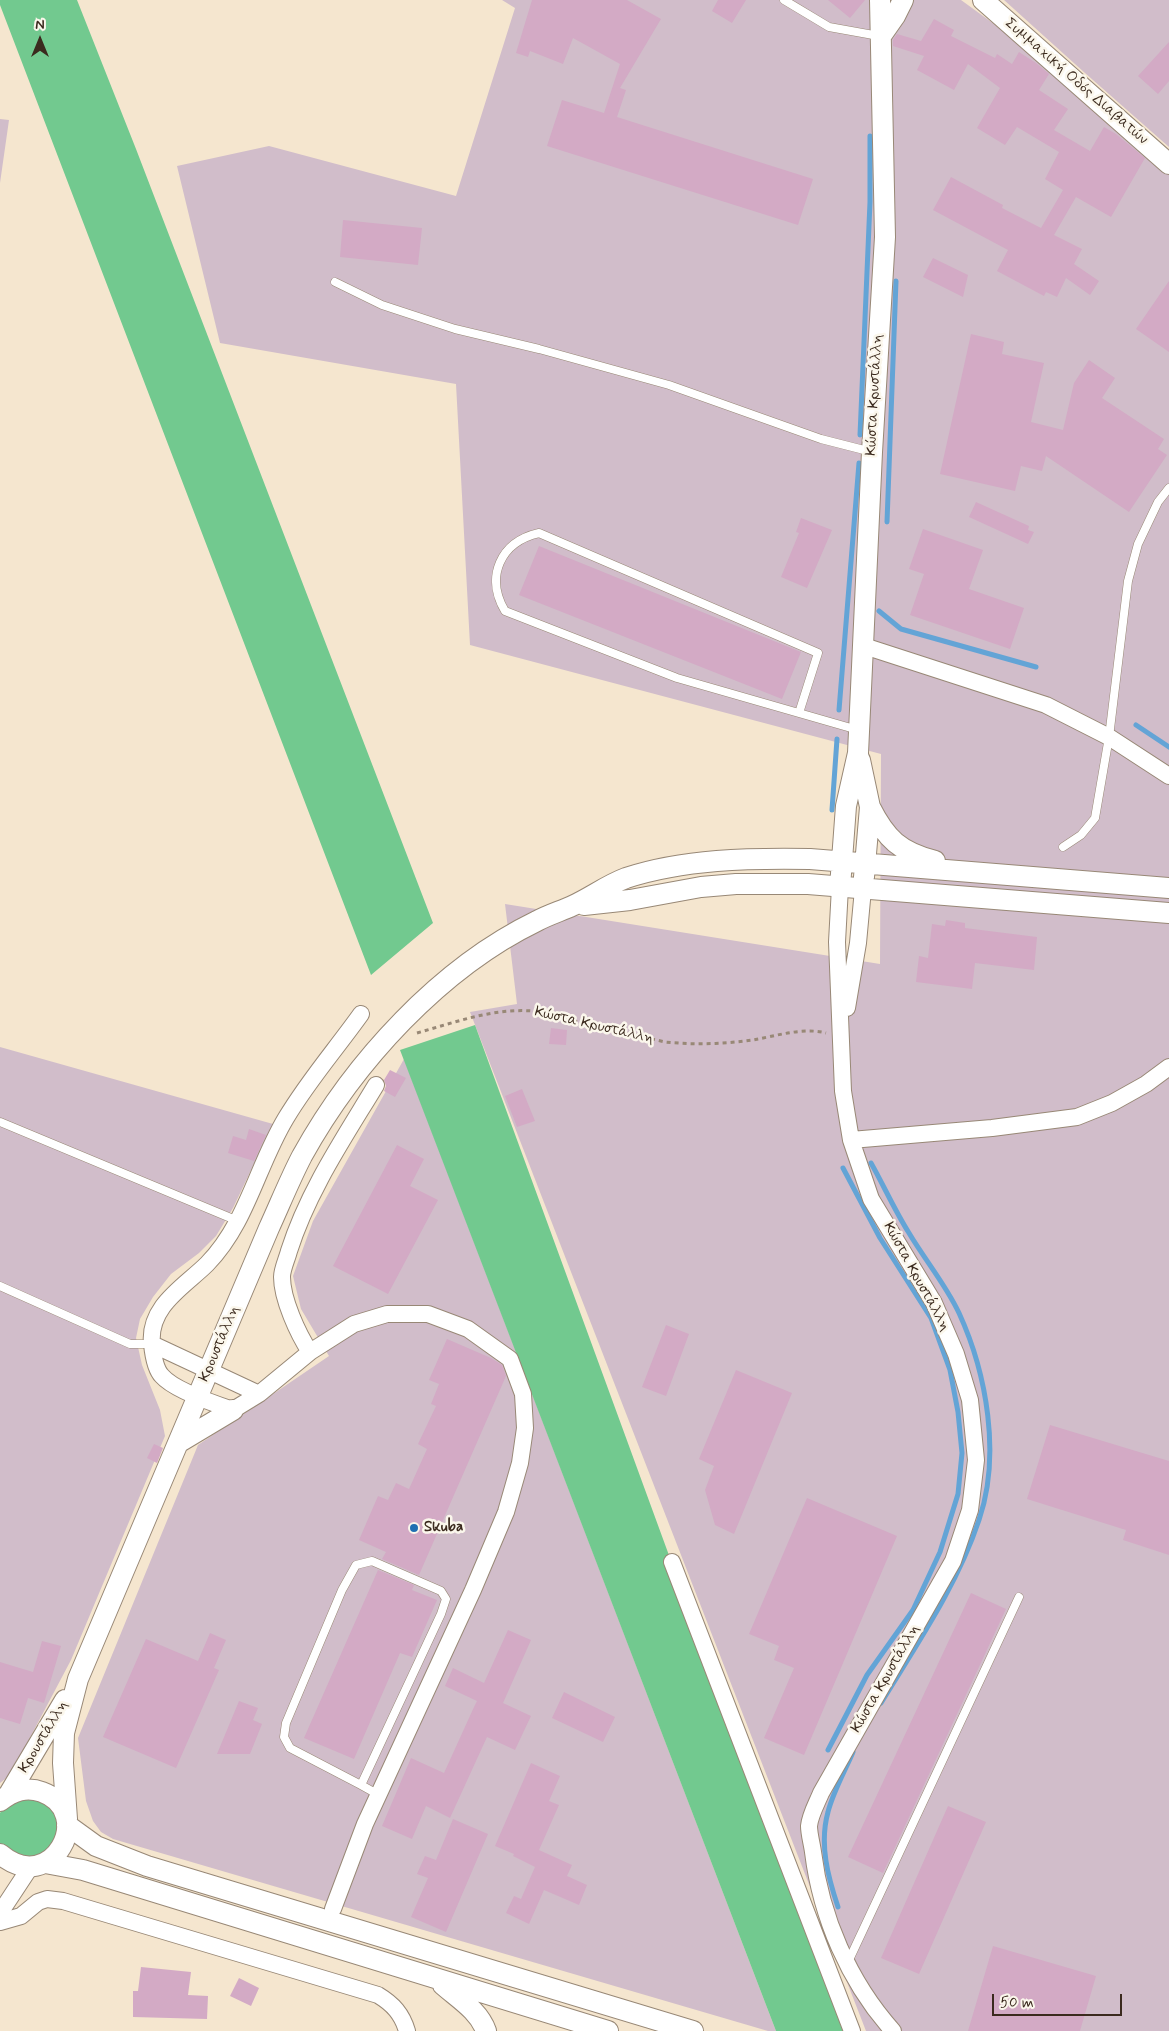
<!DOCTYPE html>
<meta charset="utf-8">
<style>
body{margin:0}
#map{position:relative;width:1169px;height:2031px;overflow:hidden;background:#f5e6cf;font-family:Mynerve,sans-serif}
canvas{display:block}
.north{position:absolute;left:15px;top:15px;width:50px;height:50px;-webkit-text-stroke:4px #fbf7ec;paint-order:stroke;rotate:0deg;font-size:14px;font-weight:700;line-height:20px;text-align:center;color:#3b2a1e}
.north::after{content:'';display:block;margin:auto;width:18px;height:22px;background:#3b2a1e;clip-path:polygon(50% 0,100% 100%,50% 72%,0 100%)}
.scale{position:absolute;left:992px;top:1994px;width:130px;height:22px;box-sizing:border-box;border:2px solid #3b2a1e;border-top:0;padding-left:6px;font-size:15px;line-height:18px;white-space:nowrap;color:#3b2a1e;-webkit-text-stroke:4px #fbf7ec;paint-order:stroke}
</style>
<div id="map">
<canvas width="1169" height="2031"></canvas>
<div class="north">N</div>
<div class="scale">50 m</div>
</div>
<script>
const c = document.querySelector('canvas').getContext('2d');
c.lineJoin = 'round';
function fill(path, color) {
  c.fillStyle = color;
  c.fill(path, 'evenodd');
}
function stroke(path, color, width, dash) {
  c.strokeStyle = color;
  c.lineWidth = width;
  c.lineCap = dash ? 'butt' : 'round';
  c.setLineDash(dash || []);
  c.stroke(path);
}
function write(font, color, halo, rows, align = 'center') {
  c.font = font + ' Mynerve,sans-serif';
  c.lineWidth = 5;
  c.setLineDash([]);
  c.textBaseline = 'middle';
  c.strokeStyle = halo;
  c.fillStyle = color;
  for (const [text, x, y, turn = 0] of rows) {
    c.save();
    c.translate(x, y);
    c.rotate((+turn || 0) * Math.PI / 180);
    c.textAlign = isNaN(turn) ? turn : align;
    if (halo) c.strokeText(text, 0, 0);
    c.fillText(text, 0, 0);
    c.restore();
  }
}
const industrial = new Path2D(`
 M502 0H961L1023 45 1169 172V2031H866L470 1012 517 1004 505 904 880 964 881 754 470 645 456 384 220 343 177 166 269 146 456 196 515 8Z
 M1004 0H1169V147L1085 73Z
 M0 119 9 120 0 183Z
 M0 1047 273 1124 233 1208 216 1236 199 1253 171 1274 153 1297 140 1319 136 1338 142 1365 160 1410 165 1436 71 1660 24 1749 9 1776 0 1783Z
 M404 1059 776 2031H768L113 1839 101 1832 93 1821 86 1801 78 1738 198 1445 329 1356 301 1309 293 1276 313 1221Z`);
const green = new Path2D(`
 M0 0H77L136 149 433 923 371 975 0 5Z
 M475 1025 843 2031H776L400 1050Z
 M22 1797 44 1800 59 1816 56 1848 26 1862 0 1846V1813L4 1807Z`);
const stream = new Path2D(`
 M860 435 870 202V136
 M887 522 896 281
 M879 611 901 629 1036 667
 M839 710 859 463
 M1136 725 1169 747
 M832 810 837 739
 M871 1163C884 1186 895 1211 909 1233 925 1260 946 1285 959 1313 987 1374 1001 1456 979 1520 957 1586 917 1644 881 1703
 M828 1750 867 1675 913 1610 940 1552 958 1494 962 1453 958 1412 950 1370 931 1318 880 1238 843 1168
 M838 1907C828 1877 819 1844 828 1812 833 1792 845 1771 853 1752`);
const building = new Path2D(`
 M532 0H627L661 19 620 88 626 90 617 117 813 179 798 225 547 146 562 100 604 113 620 64 573 38 563 64 530 51 528 57 516 53Z
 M718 0H746L732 23 712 11Z
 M828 0H865L850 18Z
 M934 19 954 30 951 36 995 58 997 54 1012 64 1019 52 1036 63 1049 74 1039 90 1068 109 1054 130 1090 151 1104 127 1116 134 1145 158 1111 217 1076 197 1054 235 1082 249 1074 264 1099 281 1090 295 1066 278 1057 297 1046 292 1044 296 997 271 1008 250 933 210 951 177 1003 205 1002 208 1041 228 1063 190 1045 179 1059 152 1017 127 1005 145 977 128 1000 88 968 64 954 90 917 70 924 56 893 46V40L897 34 921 41Z
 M1169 42V81L1158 94 1138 76Z
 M343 220 422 228 418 265 340 257Z
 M933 258 968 275 963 297 923 277Z
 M1169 281V352L1136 329Z
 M971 334 1004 342 1002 354 1044 363 1031 422 1063 430 1074 383 1089 360 1115 378 1102 398 1164 439 1158 449 1167 455 1129 512 1046 456 1042 471 1021 466 1015 491 940 474Z
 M976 502 1029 526 1028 530 1034 532 1028 544 969 517Z
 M801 518 832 530 807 588 781 577 799 533 796 532Z
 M923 529 983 550 969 589 1024 608 1010 649 910 615 924 574 909 569Z
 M539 546 801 652 782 699 519 595Z
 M946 920 965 923V928L1037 937 1034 970 975 963 972 989 916 982 919 956 928 958 932 924 945 926Z
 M551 1028 567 1030 566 1045 549 1044Z
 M390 1070 406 1078 395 1097 384 1091 386 1086 384 1080Z
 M522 1089 535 1121 517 1127 505 1096Z
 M249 1129 266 1135 254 1161 228 1153 233 1136 246 1140Z
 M397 1145 424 1159 410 1186 438 1200 388 1294 333 1266Z
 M666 1325 689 1334 666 1396 642 1387Z
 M447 1339 491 1358 502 1365 506 1376 419 1575 382 1559 386 1552 359 1540 378 1496 388 1500 396 1483 409 1489 427 1449 418 1444 436 1406 431 1404 439 1384 429 1380Z
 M736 1370 792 1393 734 1534 715 1525 705 1490 714 1466 699 1459Z
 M1050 1425 1169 1461V1555L1123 1540 1126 1530 1027 1499Z
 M154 1444 163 1448 157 1463 147 1458Z
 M807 1498 897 1536 804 1755 764 1738 794 1668 774 1660 779 1646 749 1634Z
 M378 1570 414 1585 412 1590 437 1600 412 1657 400 1653 354 1759 304 1738Z
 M971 1593 1006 1609 883 1873 848 1857Z
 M508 1630 531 1640 503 1703 531 1716 515 1750 487 1737 450 1818 426 1806 412 1839 382 1826 411 1758 444 1773 474 1707 477 1701 445 1686 453 1668 484 1683Z
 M210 1633 226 1640 214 1668 219 1670 176 1768 103 1737 146 1639 198 1661Z
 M42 1641 61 1646 44 1703 28 1698 20 1724 0 1718V1662L33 1672Z
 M564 1692 615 1717 603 1742 552 1718Z
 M239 1701 258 1708 253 1720 262 1724 250 1754H217Z
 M531 1763 560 1776 549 1801 559 1805 539 1850 572 1865 567 1876 587 1885 579 1905 544 1890 529 1924 506 1913 514 1896 521 1899 535 1867 513 1856 514 1854 495 1846Z
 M948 1806 986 1822 919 1974 881 1958Z
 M453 1819 488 1834 446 1932 411 1917 428 1878 417 1874 425 1856 436 1860Z
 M993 1946 1096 1976 1080 2031H968Z
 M141 1967 191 1972 188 1995 208 1996 207 2019 133 2017V1991H138Z
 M239 1978 259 1988 251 2006 230 1996Z`);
const path = new Path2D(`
 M417 1033C456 1022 493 1008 533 1011L665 1042C694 1045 724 1044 753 1040 776 1036 803 1027 826 1033`);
const service = new Path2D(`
 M784 0 829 27 879 36
 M335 282 382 305 455 329 539 349 669 385 821 439 872 452
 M799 713 818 653 539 533C500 542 485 577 505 611L677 678 858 730
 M1063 847 1081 835 1095 818 1109 737 1128 581 1138 544 1158 502 1169 488
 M0 1122 238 1221
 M0 1286 130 1344H152
 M361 1785 290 1748 284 1737 286 1723 342 1590 356 1565 372 1561 441 1591 446 1599 441 1614 361 1785 379 1795
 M848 1962 1019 1597`);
const minor = new Path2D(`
 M864 646 1046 705 1109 737 1169 776
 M840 887 837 942 843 1091 851 1140 871 1199 934 1303 956 1354 970 1400 976 1460 970 1510 953 1561 821 1793C817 1803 810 1815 809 1826 809 1834 812 1844 813 1852 821 1917 849 1982 893 2031
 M847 1008 858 943 863 889
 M851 1140 992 1128 1077 1117 1112 1103 1146 1084 1169 1067
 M152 1344 259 1394
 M310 1352C298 1334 282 1299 282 1277 282 1269 287 1259 289 1251 308 1191 344 1138 376 1085
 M672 1562 852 2031
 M333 1909 365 1824 473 1590 506 1512 520 1463 525 1428 523 1394 510 1359 468 1329 428 1314H387L354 1324 310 1352 259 1394 233 1410C215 1404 174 1390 162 1376 155 1369 153 1354 152 1344 148 1306 185 1286 207 1264 247 1223 257 1166 286 1118 308 1081 336 1049 361 1014
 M0 1913 31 1866
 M0 1922 21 1916 38 1902 47 1899 63 1901 378 1995C393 2004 402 2014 407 2031`);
const tertiary = new Path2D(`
 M983 0 1169 164
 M881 36 895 16 903 0
 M860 760 870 807 864 877
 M870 807C886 839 900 852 935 861
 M840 887 846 806 858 753 872 452 885 237 880 0
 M584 905 630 900 701 887 736 884H808L1169 913
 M178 1443 233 1410
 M9 1794 65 1700
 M0 1801C13 1791 26 1786 42 1792 97 1812 52 1898 0 1854
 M67 1819 63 1763 64 1733 78 1679 269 1228C280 1204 290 1179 302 1156 354 1062 440 968 537 921 548 915 561 911 572 906 590 898 607 885 626 878 684 859 749 858 810 859L1169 888
 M67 1825 96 1846 147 1866 693 2031
 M45 1863 83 1870 608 2031
 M443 1985C459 1999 479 2011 486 2031`);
const markers = [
 [414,1528,5,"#1f6fb2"]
];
const streetNames = [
 ["Συμμαχική Οδός Διαβατών",1076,82,41],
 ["Κώστα Κρυστάλλη",875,395,-87],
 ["Κώστα Κρυστάλλη",594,1026,13],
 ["Κώστα Κρυστάλλη",916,1277,61],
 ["Κρουστάλλη",220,1344,-67],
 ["Κώστα Κρυστάλλη",886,1679,-60],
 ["Κρουστάλλη",44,1737,-59]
];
const poiNames = [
 ["Skuba",424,1528]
];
fill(industrial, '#d1bdca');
fill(green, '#72c98f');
stroke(stream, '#63a4d6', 5);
fill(building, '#d3aac5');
stroke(service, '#988876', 9);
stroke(minor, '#988876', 18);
stroke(tertiary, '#988876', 22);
stroke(path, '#988876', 3, [4, 4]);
stroke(service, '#fff', 8);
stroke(minor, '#fff', 16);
stroke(tertiary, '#fff', 20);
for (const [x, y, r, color] of markers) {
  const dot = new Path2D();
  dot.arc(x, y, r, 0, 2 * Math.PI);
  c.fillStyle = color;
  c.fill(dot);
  stroke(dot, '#fbf7ec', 2);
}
write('15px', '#3b2a1e', '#fbf7ec', streetNames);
write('bold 15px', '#3b2a1e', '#fbf7ec', poiNames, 'left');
</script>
